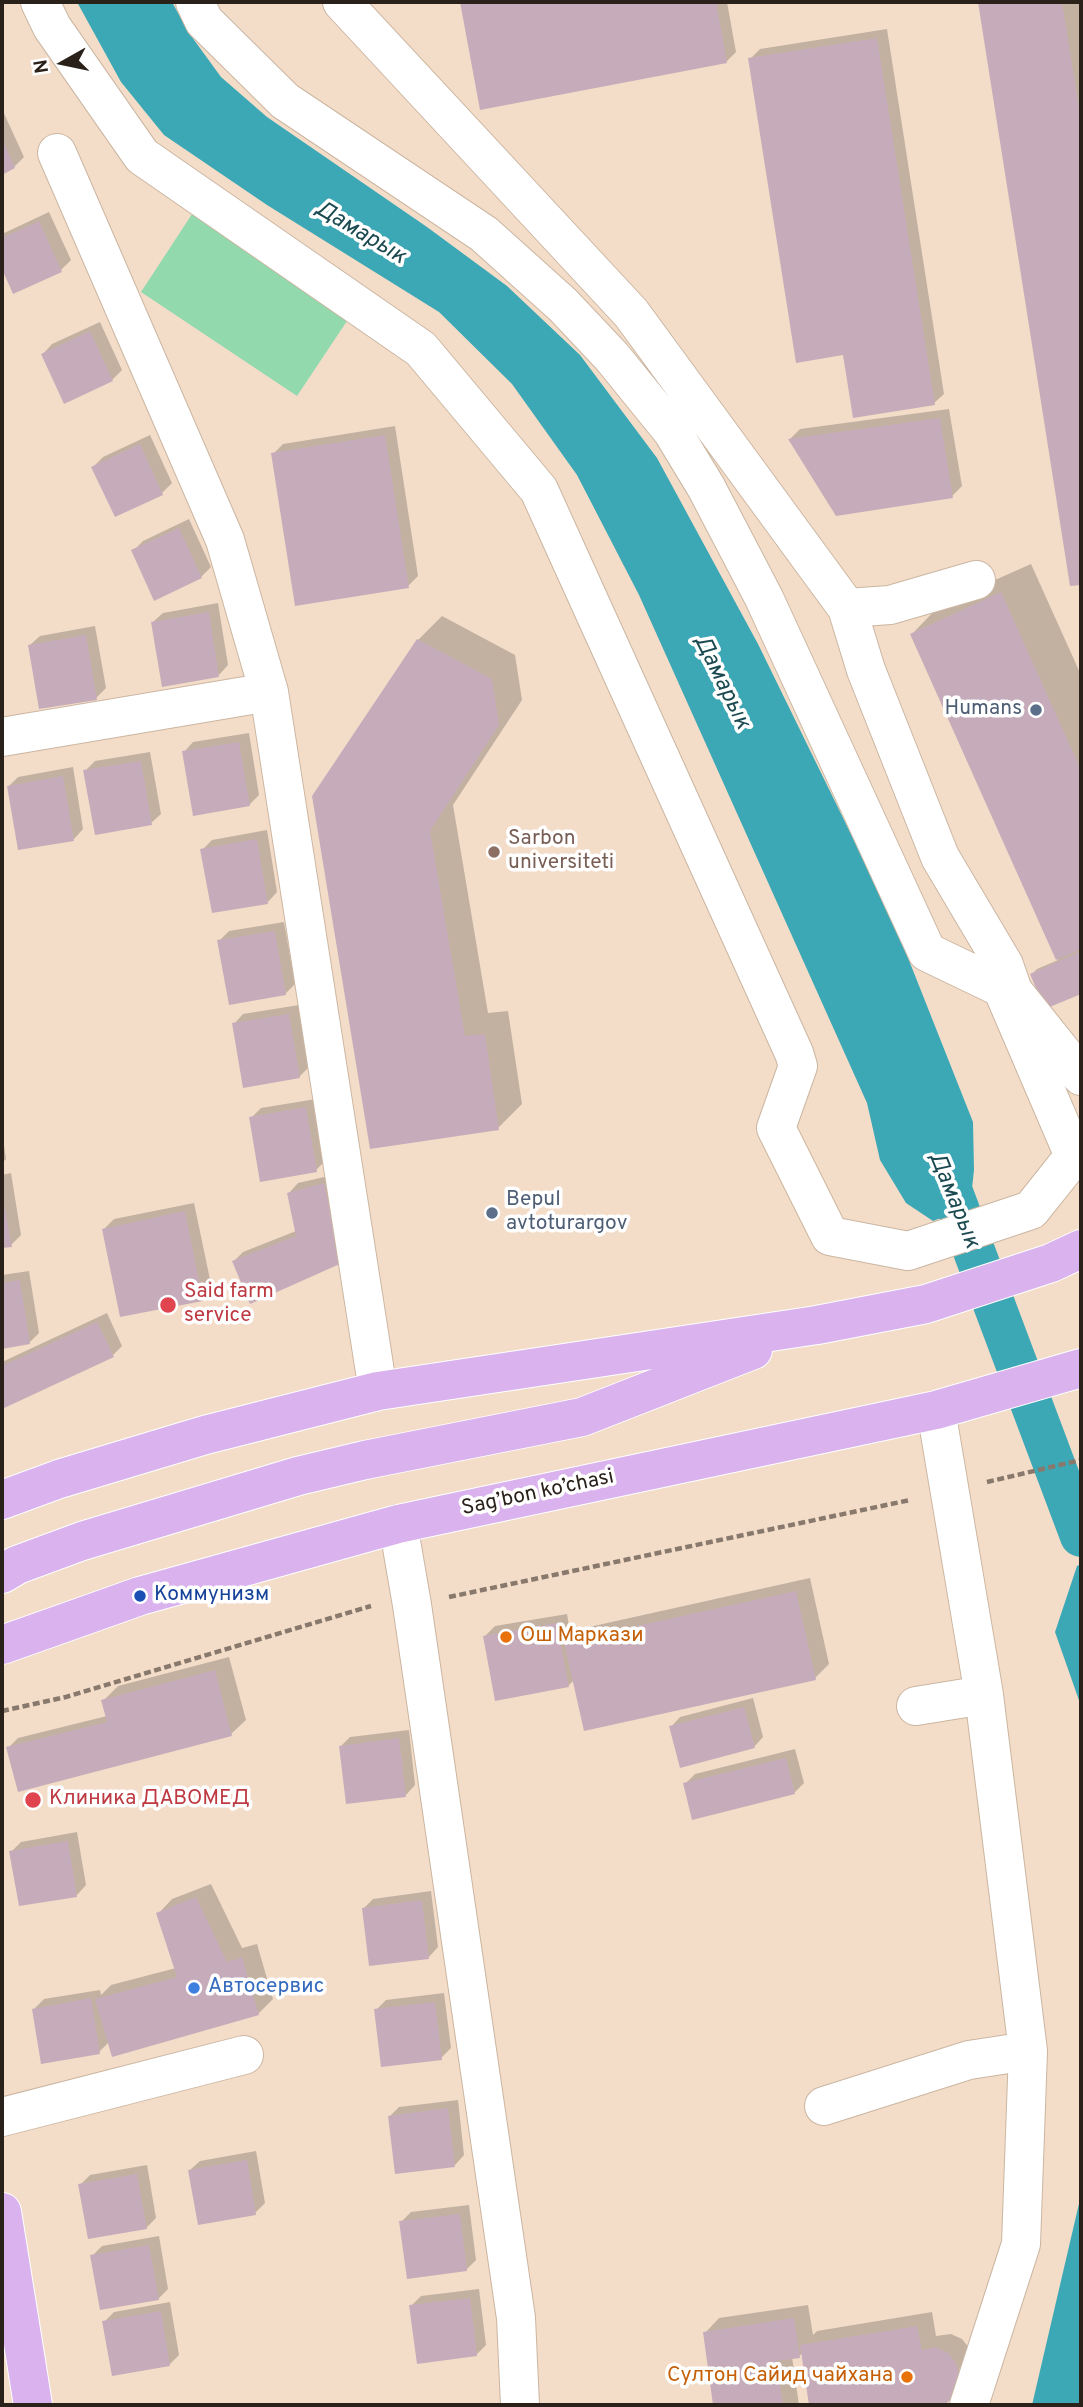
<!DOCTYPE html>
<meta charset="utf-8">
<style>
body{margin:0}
#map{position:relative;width:1083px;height:2407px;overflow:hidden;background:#f3ddc9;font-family:Overpass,sans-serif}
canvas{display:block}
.frame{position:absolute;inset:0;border:4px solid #29211a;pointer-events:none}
.north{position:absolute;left:28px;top:28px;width:70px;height:70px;-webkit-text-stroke:5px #fff;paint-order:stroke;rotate:261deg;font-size:19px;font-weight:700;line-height:28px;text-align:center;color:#29211a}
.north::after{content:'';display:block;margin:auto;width:24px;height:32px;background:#29211a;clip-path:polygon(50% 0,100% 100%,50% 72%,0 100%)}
</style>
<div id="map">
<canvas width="1083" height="2407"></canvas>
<div class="frame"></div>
<div class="north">N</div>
</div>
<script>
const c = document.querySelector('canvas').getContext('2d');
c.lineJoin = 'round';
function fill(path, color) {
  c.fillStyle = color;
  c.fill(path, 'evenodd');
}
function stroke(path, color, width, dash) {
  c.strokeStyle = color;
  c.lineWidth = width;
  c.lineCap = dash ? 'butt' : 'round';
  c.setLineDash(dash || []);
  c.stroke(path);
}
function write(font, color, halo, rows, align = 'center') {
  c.font = font + ' Overpass,sans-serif';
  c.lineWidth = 7;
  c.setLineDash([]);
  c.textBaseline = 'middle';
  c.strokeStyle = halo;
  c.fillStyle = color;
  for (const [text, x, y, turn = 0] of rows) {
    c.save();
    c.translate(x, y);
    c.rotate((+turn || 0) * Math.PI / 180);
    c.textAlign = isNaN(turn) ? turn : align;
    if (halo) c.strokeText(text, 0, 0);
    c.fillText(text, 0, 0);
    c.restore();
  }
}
const green = new Path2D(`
 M196 208 353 312 297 396 141 292Z`);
const water = new Path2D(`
 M77 2H172L189 33 221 77 267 117 427 227 507 286 580 355 657 458 758 644 893 920 973 1122 974 1170 970 1207 933 1221 906 1203 880 1160 867 1103 639 595 577 475 512 384 439 312 267 205 164 135 121 82Z
 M1081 1564V1706L1055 1632 1077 1566Z
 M1081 2195V2405H1032Z`);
const shadow = new Path2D(`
 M462 2H727L736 52 726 62 481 108Z
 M980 2H1081V583L1072 584Z
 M887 29 944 394 934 403 844 353 750 59 760 49Z
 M2 109 24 157 14 167 2 173Z
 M49 212 71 260 61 270 14 292 2 265V234Z
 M100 322 122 370 112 380 43 354 52 344Z
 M949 409 962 486 952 496 790 439 800 429Z
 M395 426 418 576 408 586 273 454 283 444Z
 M150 435 172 483 162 493 93 467 103 457Z
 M189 519 211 567 201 577 133 551 143 541Z
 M1031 564 1081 675V992L1046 1007 1032 974 1037 969 1058 960 912 634 941 604Z
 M218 603 228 665 219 675 153 622 163 613Z
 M442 616 515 655 522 700 453 805 488 1013 508 1011 522 1104 498 1128 372 1147 418 640Z
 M95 626 106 688 96 698 30 645 40 636Z
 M249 733 259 795 249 805 184 752 193 742Z
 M150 752 161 814 151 823 85 771 95 761Z
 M73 767 83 829 74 839 9 786 18 777Z
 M267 830 277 892 268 902 202 850 212 840Z
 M284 922 295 984 285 994 219 941 229 931Z
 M299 1005 309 1067 299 1077 234 1024 243 1014Z
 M316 1099 326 1160 316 1170 251 1118 261 1108Z
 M2 1131 6 1159 2 1163Z
 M11 1173 21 1235 11 1245 2 1247V1175Z
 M333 1175 351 1252 234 1261 243 1252 296 1231 289 1193 298 1183Z
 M194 1203 212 1289 202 1299 104 1229 114 1219Z
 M29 1271 39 1333 30 1342 2 1347V1275Z
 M107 1313 122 1346 113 1355 2 1407V1362Z
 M810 1578 829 1664 815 1678 574 1680 568 1686 485 1636 495 1626 567 1614 571 1638 580 1629Z
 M229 1657 246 1720 231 1734 8 1748 18 1738 107 1716 103 1701 118 1686Z
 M753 1698 763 1737 754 1747 671 1727 680 1717Z
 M409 1730 415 1785 406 1795 340 1747 350 1737Z
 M795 1749 804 1783 794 1793 685 1784 695 1774Z
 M77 1832 86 1885 77 1895 11 1852 21 1842Z
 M211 1884 242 1948 257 1944 273 1999 258 2014 109 2042 99 2052 34 2009 44 1999 100 1990 101 1995 111 1985 176 1968 158 1914 172 1899Z
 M431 1891 438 1947 429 1957 363 1909 373 1899Z
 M444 1993 451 2048 441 2058 376 2010 386 2000Z
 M458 2100 464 2155 455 2165 389 2117 399 2107Z
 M256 2151 265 2203 255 2213 190 2170 200 2161Z
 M147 2165 156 2218 146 2228 80 2185 90 2175Z
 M469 2205 476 2260 466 2270 401 2222 411 2212Z
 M159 2236 168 2289 158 2299 92 2256 102 2246Z
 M479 2289 486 2345 476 2355 411 2306 421 2296Z
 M170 2302 179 2355 170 2364 104 2322 114 2312Z
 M808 2305 813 2335 817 2331 932 2312 936 2336 951 2334 962 2339 969 2348 963 2368 960 2367 955 2390 946 2402V2405H811L803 2353 799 2356 792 2357 799 2405H715L705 2333 719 2318Z`);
const canal = new Path2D(`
 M953 1195 1081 1536`);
const building = new Path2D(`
 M460 2H716L727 63 480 110Z
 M978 2H1062L1081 121V585L1070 586Z
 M877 38 935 405 853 418 843 355 796 363 748 58Z
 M2 139 15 168 2 175Z
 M39 221 62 272 13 294 2 269V238Z
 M90 331 113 381 64 404 41 354Z
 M940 418 953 498 836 516 788 439Z
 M385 435 409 588 295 606 271 453Z
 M140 444 163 495 115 517 91 467Z
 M179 528 202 578 154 601 131 550Z
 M1001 592 1081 770V949L1056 960 910 634Z
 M209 612 219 677 162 687 151 622Z
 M86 635 97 700 39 709 28 645Z
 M417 639 492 679 499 725 430 831 465 1036 485 1034 499 1130 370 1149 312 796Z
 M239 742 250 806 193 816 182 751Z
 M141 761 152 825 95 835 83 770Z
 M63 776 74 841 18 850 7 786Z
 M257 839 268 904 212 913 200 849Z
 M275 931 286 995 229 1005 217 940Z
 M1081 951V994L1045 1009 1030 974Z
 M289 1014 300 1078 243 1088 232 1023Z
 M306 1107 317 1172 260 1182 249 1117Z
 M324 1183 342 1263 250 1304 232 1261 296 1236 287 1193Z
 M2 1193 12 1247 2 1248Z
 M185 1211 203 1301 120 1317 102 1229Z
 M20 1280 30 1344 2 1349V1283Z
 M97 1322 114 1357 2 1409V1366Z
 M796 1591 816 1680 584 1731 564 1642Z
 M557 1623 569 1687 495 1701 483 1636Z
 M215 1670 232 1736 18 1792 6 1747 107 1722 101 1700Z
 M744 1707 755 1748 680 1768 669 1726Z
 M399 1738 406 1797 346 1804 339 1746Z
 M786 1758 795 1794 692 1820 683 1783Z
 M68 1841 77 1897 19 1906 9 1851Z
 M196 1897 227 1962 242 1957 259 2015 112 2057 95 1999 177 1977 156 1913Z
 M422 1900 429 1959 369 1966 362 1908Z
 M91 1998 100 2054 41 2064 32 2009Z
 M435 2002 442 2060 381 2067 374 2009Z
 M448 2108 455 2167 395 2174 388 2116Z
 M247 2160 256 2215 198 2225 188 2170Z
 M137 2174 147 2229 88 2239 78 2184Z
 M460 2214 467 2271 407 2279 399 2221Z
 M149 2245 159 2300 100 2310 90 2255Z
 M470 2298 477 2356 417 2364 409 2305Z
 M161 2311 170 2366 112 2376 102 2321Z
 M794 2318 800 2358 776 2361 783 2405H713L703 2332Z
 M917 2326 922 2350 936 2347 948 2353 955 2362 960 2376 957 2392 947 2403 933 2405H809L800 2345Z`);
const path = new Path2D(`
 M987 1482 1081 1460
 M449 1597 910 1500
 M2 1711 66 1697 371 1606`);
const minor = new Path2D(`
 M40 2 52 27 142 156 421 349 539 490 794 1053 798 1066 776 1128 830 1236 908 1251 1031 1210 1074 1156 1002 988 927 952 764 598 706 487 672 431 612 357 563 305 484 234 285 101 204 21 195 2
 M342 2 631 313 847 608
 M57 153 225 540 269 692 378 1391
 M976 580 890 605 847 608 866 670 940 857 1004 965 1013 991 1081 1076
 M2 737 269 692
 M936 1410 984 1695 1028 2051 1021 2244 969 2405
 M398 1524 412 1605 516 2318 520 2405
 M916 1706 984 1695
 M824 2106 969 2060 1028 2051
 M2 2117 244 2055`);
const major = new Path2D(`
 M2 1500 59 1479 205 1435 378 1391 817 1325 926 1304 1051 1263 1081 1249
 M2 1574 17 1565 82 1541 298 1476 365 1460 582 1417 753 1350
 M2 1645 140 1596 398 1524 936 1410 1081 1368
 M2 2212 33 2405`);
const markers = [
 [1036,710,7,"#5c6f8a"],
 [494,852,7,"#8d6e63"],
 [492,1213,7,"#5c6f8a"],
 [168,1305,9,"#e0444e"],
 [140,1596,7,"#1a4fb4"],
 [506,1637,7,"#e8710a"],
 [33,1800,9,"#e0444e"],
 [194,1988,7,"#3f7fe0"],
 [907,2377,7,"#e8710a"]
];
const serviceNames = [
 ["Humans",1022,710],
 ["Bepul",506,1201,"left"],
 ["avtoturargov",506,1225,"left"]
];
const educationNames = [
 ["Sarbon",508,840],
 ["universiteti",508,864]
];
const healthNames = [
 ["Said farm",184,1293],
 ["service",184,1317],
 ["Клиника ДАВОМЕД",49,1800]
];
const streetNames = [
 ["Sag’bon ko’chasi",538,1494,-12]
];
const transitNames = [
 ["Коммунизм",154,1596]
];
const foodNames = [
 ["Ош Маркази",520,1637],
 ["Султон Сайид чайхана",893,2377,"right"]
];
const shopNames = [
 ["Автосервис",208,1988]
];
const waterNames = [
 ["Дамарык",360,234,31],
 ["Дамарык",721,683,64],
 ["Дамарык",953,1201,68]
];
fill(green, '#92d9ad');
fill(water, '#3ca8b5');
fill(shadow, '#0003');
stroke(canal, '#3ca8b5', 42);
fill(building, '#c6acba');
stroke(minor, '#cbb6a2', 40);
stroke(major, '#fff', 40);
stroke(path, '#88796c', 4.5, [7, 3.5]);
stroke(minor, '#fff', 38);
stroke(major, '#d9b2ee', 38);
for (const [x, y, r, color] of markers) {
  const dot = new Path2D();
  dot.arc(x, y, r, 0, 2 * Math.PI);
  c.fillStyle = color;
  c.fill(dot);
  stroke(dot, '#fff', 2.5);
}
write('21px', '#4e5e75', '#fff', serviceNames, 'right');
write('21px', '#785e54', '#fff', educationNames, 'left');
write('21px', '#be3a42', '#fff', healthNames, 'left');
write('21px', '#29211a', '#fff', streetNames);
write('21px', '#164399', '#fff', transitNames, 'left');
write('21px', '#c56008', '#fff', foodNames, 'left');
write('21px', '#366cbe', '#fff', shopNames, 'left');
write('italic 23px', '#1b4a50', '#fff', waterNames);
</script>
